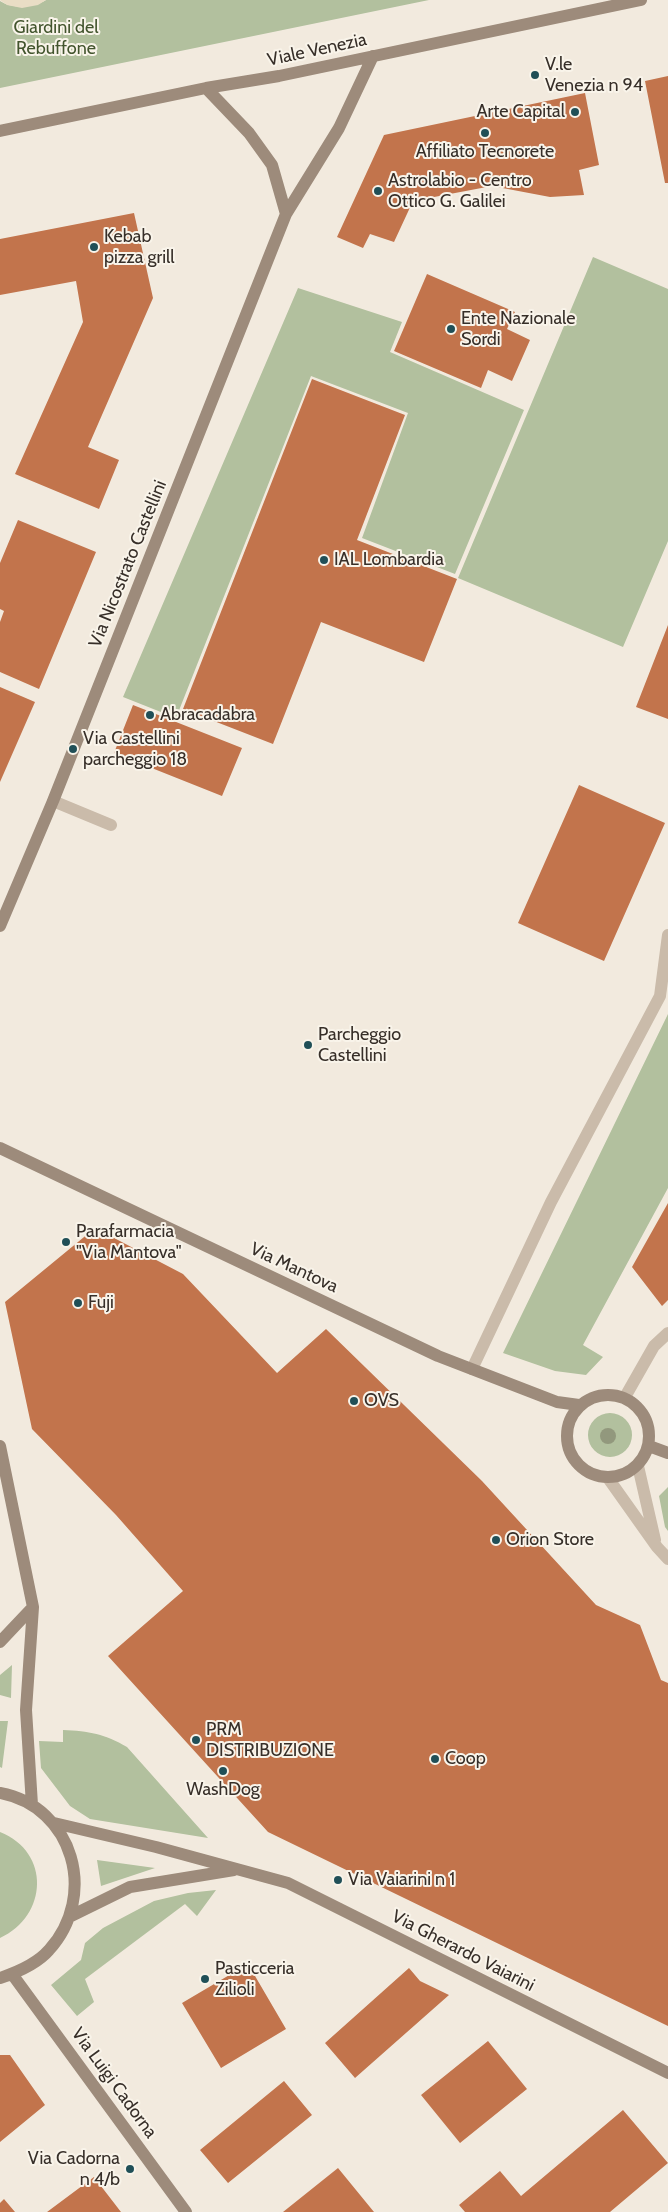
<!DOCTYPE html>
<style>
body{margin:0}
canvas{display:block;background:#f2eade}
</style>
<canvas width="668" height="2212"></canvas>
<script>
const c = document.querySelector('canvas').getContext('2d');
c.lineJoin = 'round';
function fill(path, color) {
  c.fillStyle = color;
  c.fill(path, 'evenodd');
}
function stroke(path, color, width, dash) {
  c.strokeStyle = color;
  c.lineWidth = width;
  c.lineCap = dash ? 'butt' : 'round';
  c.setLineDash(dash || []);
  c.stroke(path);
}
function write(font, color, halo, rows, align = 'center') {
  c.font = font + ' Cabin,sans-serif';
  c.lineWidth = 4;
  c.setLineDash([]);
  c.textBaseline = 'middle';
  c.strokeStyle = halo;
  c.fillStyle = color;
  for (const [text, x, y, turn = 0] of rows) {
    c.save();
    c.translate(x, y);
    c.rotate((+turn || 0) * Math.PI / 180);
    c.textAlign = isNaN(turn) ? turn : align;
    if (halo) c.strokeText(text, 0, 0);
    c.fillText(text, 0, 0);
    c.restore();
  }
}
const green = new Path2D(`
 M46 0H429L0 88V1C12 9 34 8 46 0Z
 M593 257 668 289V541L623 647 458 578Z
 M298 288 402 322 390 352 524 410 455 574 362 538 408 413 311 376 176 718 123 697Z
 M668 1014V1188L583 1345 603 1357 586 1375 555 1371 503 1353Z
 M588 1435a22 22 0 1 1 44 0a22 22 0 1 1-44 0Z
 M668 1487V1531L665 1527 659 1496Z
 M12 1665 11 1698 0 1695V1675Z
 M0 1721H8L2 1768 0 1767Z
 M63 1730C89 1731 105 1734 127 1747L208 1838 90 1819 70 1806 41 1768 39 1741 63 1742Z
 M0 1832C51 1852 48 1916 0 1938Z
 M97 1860 155 1868 101 1886Z
 M216 1890 197 1916 185 1904 85 1979 94 2002 77 2016 51 1985 81 1960 85 1943 103 1928 154 1901 188 1893Z`);
const plaza = new Path2D(`
 M46 0 38 5 22 8 7 5 0 0Z`);
const building = new Path2D(`
 M668 76V183H665L645 81Z
 M585 93 599 165 579 170 584 195 550 197 492 186 413 201 394 242 370 234 363 248 337 237 384 135Z
 M134 213 153 298 88 447 119 460 99 509 15 474 83 322 76 281 0 295V239Z
 M427 274 515 312 507 329 530 340 512 381 488 370 481 388 394 351Z
 M312 379 405 415 357 540 457 579 424 662 321 622 273 744 183 709Z
 M18 520 96 552 39 689 0 672V622L4 611 0 609V563Z
 M668 625V719L636 707Z
 M0 687 35 702 0 782Z
 M133 705 242 748 222 796 114 753Z
 M579 785 665 823 604 961 518 923Z
 M668 1203V1300L662 1306 632 1267Z
 M95 1228 183 1274 277 1373 326 1329 482 1481 596 1605 640 1625 661 1680 668 1683V2026L268 1832 108 1656 183 1591 116 1515 32 1429 5 1302Z
 M248 1964 286 2029 221 2068 182 2003Z
 M409 1968 420 1981 449 1995 355 2078 325 2043Z
 M488 2041 527 2089 460 2143 421 2095Z
 M0 2055H10L45 2105 0 2142Z
 M284 2081 312 2115 228 2183 200 2150Z
 M623 2110 668 2163 610 2212H465L459 2205 500 2171 521 2196Z
 M338 2168 374 2212H283Z
 M94 2177 121 2212H47Z
 M4 2199 15 2212H0V2203Z`);
const lane = new Path2D(`
 M53 801 111 825
 M638 1466 655 1540
 M608 1478 657 1547 668 1559`);
const street = new Path2D(`
 M472 1369 551 1202 660 996 668 935
 M625 1397 654 1346 668 1333`);
const secondary = new Path2D(`
 M206 88 249 133 272 165 286 214
 M0 131 206 88 279 76 641 0
 M0 926 53 801 286 214 339 128 373 56
 M0 1148 438 1356 557 1402 579 1405
 M567 1436a41 41 0 1 1 82 0a41 41 0 1 1-82 0Z
 M0 1446 33 1607 26 1710 32 1805
 M649 1446 668 1453
 M0 1642 33 1607
 M0 1793C74 1807 98 1896 49 1950 37 1964 18 1972 0 1978
 M54 1823 156 1847 288 1883 668 2073
 M71 1916 130 1887 234 1870
 M12 1974 186 2212`);
const trees = [
 [608,1436]
];
const markers = [
 [535,75,5,"#204f57"],
 [575,112,5,"#204f57"],
 [485,133,5,"#204f57"],
 [378,191,5,"#204f57"],
 [94,247,5,"#204f57"],
 [451,329,5,"#204f57"],
 [324,560,5,"#204f57"],
 [150,715,5,"#204f57"],
 [73,749,5,"#204f57"],
 [308,1045,5,"#204f57"],
 [66,1242,5,"#204f57"],
 [78,1303,5,"#204f57"],
 [354,1401,5,"#204f57"],
 [496,1540,5,"#204f57"],
 [196,1740,5,"#204f57"],
 [435,1759,5,"#204f57"],
 [223,1771,5,"#204f57"],
 [338,1880,5,"#204f57"],
 [205,1979,5,"#204f57"],
 [130,2169,5,"#204f57"]
];
const parkNames = [
 ["Giardini del",56,28],
 ["Rebuffone",56,49]
];
const streetNames = [
 ["Viale Venezia",317,50,-12],
 ["Via Nicostrato Castellini",128,564,-68],
 ["Via Mantova",294,1268,25],
 ["Via Gherardo Vaiarini",463,1951,27],
 ["Via Luigi Cadorna",114,2083,54]
];
const poiNames = [
 ["V.le",545,65],
 ["Venezia n 94",545,86],
 ["Arte Capital",565,112,"right"],
 ["Affiliato Tecnorete",485,152,"center"],
 ["Astrolabio - Centro",388,181],
 ["Ottico G. Galilei",388,202],
 ["Kebab",104,237],
 ["pizza grill",104,258],
 ["Ente Nazionale",461,319],
 ["Sordi",461,340],
 ["IAL Lombardia",334,560],
 ["Abracadabra",160,715],
 ["Via Castellini",83,739],
 ["parcheggio 18",83,760],
 ["Parcheggio",318,1035],
 ["Castellini",318,1056],
 ["Parafarmacia",76,1232],
 ["\"Via Mantova\"",76,1253],
 ["Fuji",88,1303],
 ["OVS",364,1401],
 ["Orion Store",506,1540],
 ["PRM",206,1730],
 ["DISTRIBUZIONE",206,1751],
 ["Coop",445,1759],
 ["WashDog",223,1790,"center"],
 ["Via Vaiarini n 1",348,1880],
 ["Pasticceria",215,1969],
 ["Zilioli",215,1990],
 ["Via Cadorna",120,2159,"right"],
 ["n 4/b",120,2180,"right"]
];
fill(green, '#b2c09e');
fill(plaza, '#e9ddc5');
fill(building, '#c2744c');
stroke(lane, '#cabbaa', 12);
stroke(street, '#cabbaa', 12);
stroke(secondary, '#9d8b7b', 12);
c.fillStyle = '#92987d';
for (const [x, y] of trees) {
  c.beginPath();
  c.arc(x, y, 8, 0, 2 * Math.PI);
  c.fill();
}
for (const [x, y, r, color] of markers) {
  const dot = new Path2D();
  dot.arc(x, y, r, 0, 2 * Math.PI);
  c.fillStyle = color;
  c.fill(dot);
  stroke(dot, '#f9f4ea', 2);
}
write('18px', '#43552e', '#f9f4ea', parkNames);
write('18px', '#372f29', '#f9f4ea', streetNames);
write('18px', '#372f29', '#f9f4ea', poiNames, 'left');
</script>
